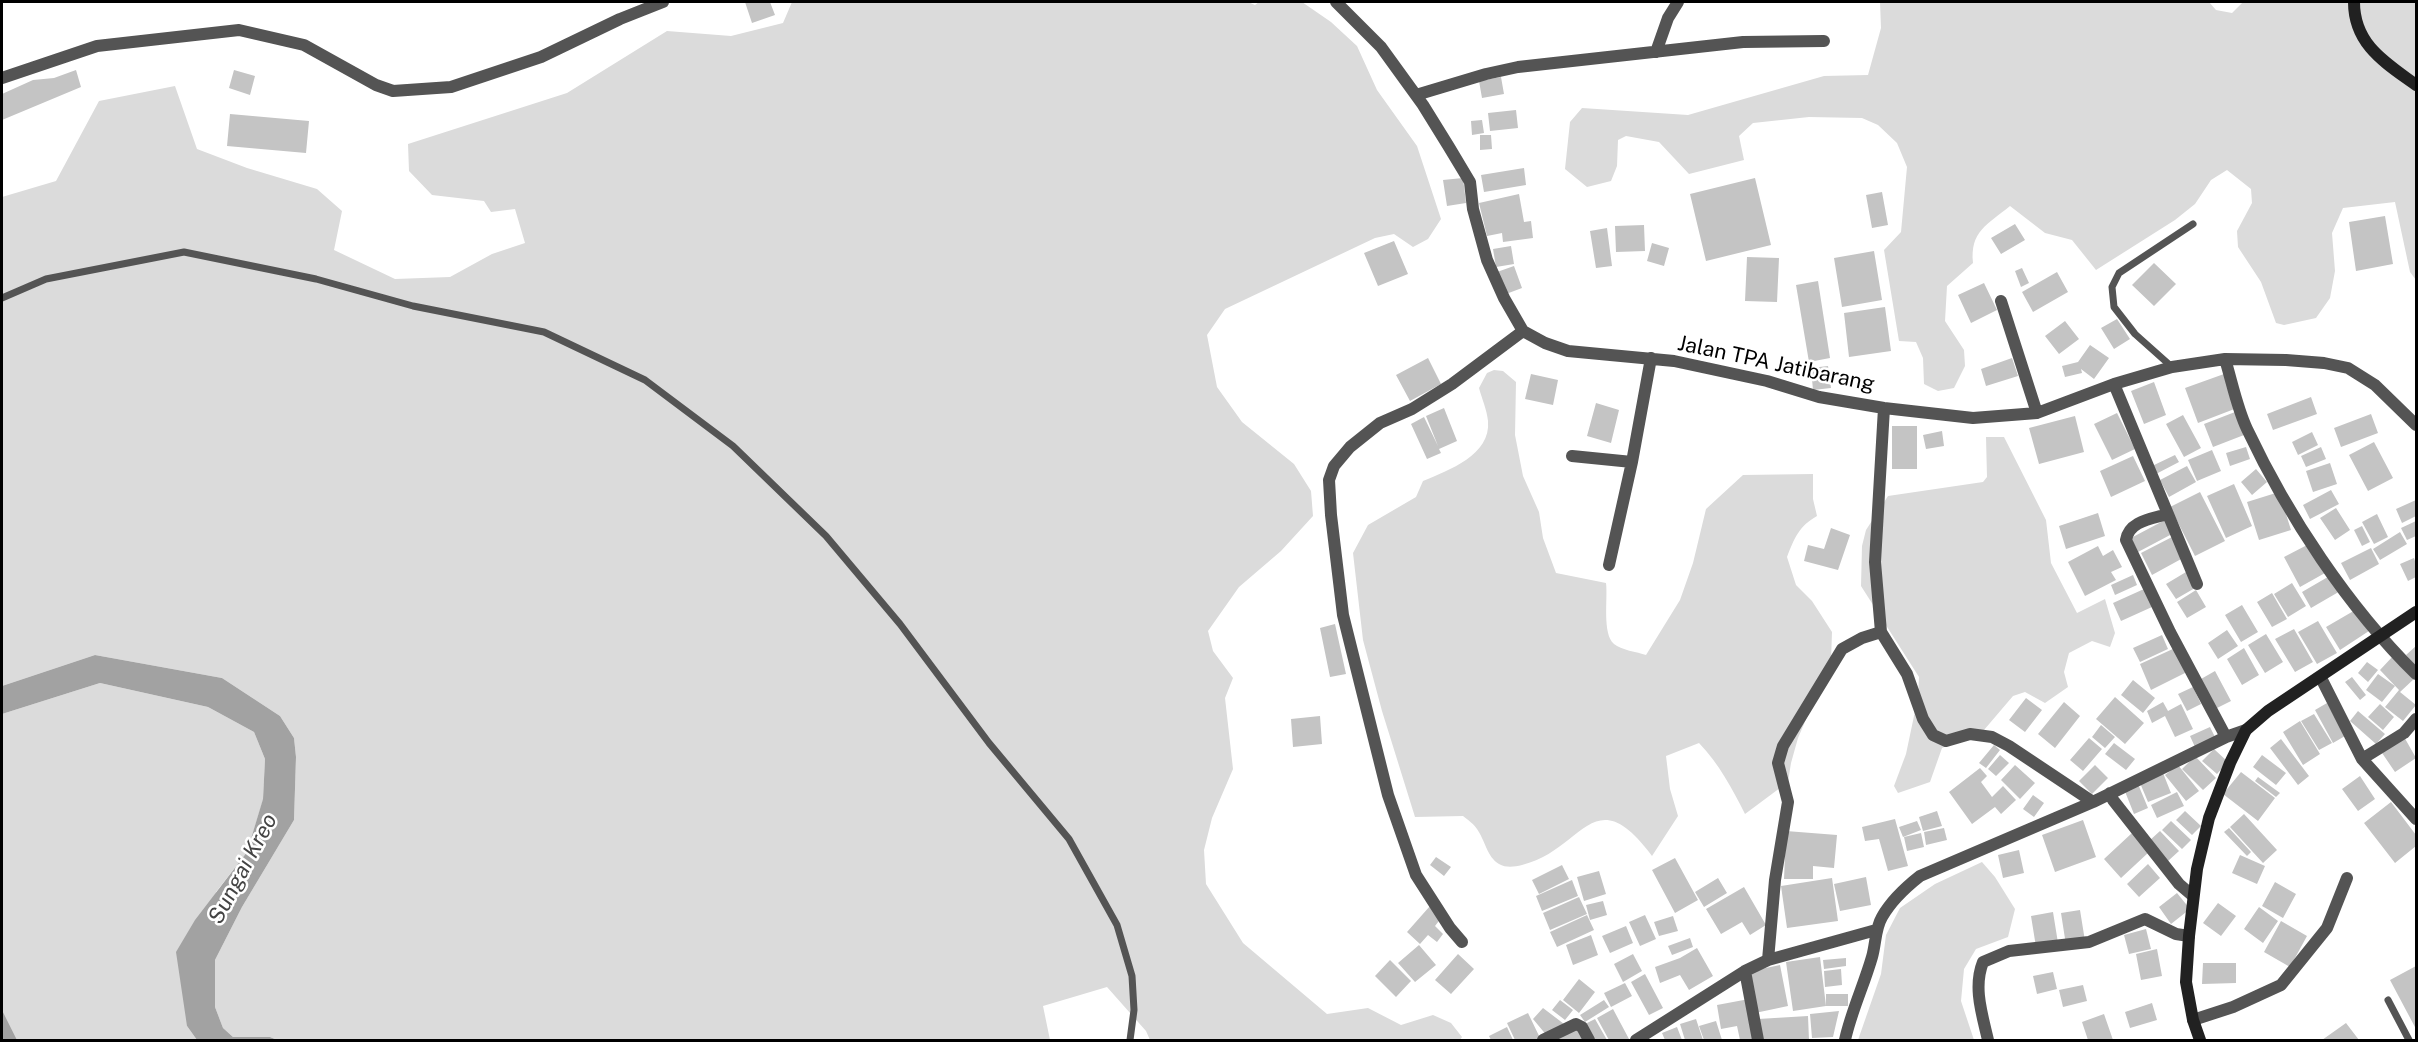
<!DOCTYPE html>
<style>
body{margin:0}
#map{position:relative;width:2418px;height:1042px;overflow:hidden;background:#fff;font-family:"Public Sans",sans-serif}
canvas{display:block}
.frame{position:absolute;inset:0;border:3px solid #000;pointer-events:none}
</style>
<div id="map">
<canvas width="2418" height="1042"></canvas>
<div class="frame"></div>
</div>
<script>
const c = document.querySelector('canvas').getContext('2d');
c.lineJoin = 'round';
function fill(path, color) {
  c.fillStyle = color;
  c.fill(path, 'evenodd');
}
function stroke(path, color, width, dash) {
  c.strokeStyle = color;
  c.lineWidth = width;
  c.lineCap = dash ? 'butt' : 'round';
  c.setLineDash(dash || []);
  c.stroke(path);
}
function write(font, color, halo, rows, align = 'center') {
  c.font = font + ' "Public Sans",sans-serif';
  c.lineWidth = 5;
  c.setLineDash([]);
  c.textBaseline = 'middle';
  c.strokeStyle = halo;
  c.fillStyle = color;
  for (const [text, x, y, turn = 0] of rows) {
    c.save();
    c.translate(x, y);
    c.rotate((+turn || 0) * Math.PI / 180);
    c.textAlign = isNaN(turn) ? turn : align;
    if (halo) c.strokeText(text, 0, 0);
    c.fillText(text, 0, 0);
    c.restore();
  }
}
const green = new Path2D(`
 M792 2H1248L1255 5 1259 2H1302L1331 22 1357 46 1377 90 1417 146 1441 219 1428 239 1413 247 1394 234 1375 238 1225 309 1207 335 1217 387 1242 422 1294 464 1311 491 1313 516 1281 551 1239 587 1208 631 1213 651 1233 678 1225 698 1233 769 1212 818 1204 850 1206 884 1243 943 1327 1014 1368 1008 1401 1025 1433 1015 1451 1023 1462 1037 1460 1040H1150L1146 1031 1107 987 1043 1006 1050 1040H277L270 1037H233L223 1028 215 1007V960L242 907 294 820 296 757 294 738 280 716 222 678 95 655 2 686V197L56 181 99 101 175 86 197 149 247 168 317 189 342 211 334 250 395 279 450 277 492 254 525 243 515 209 491 212 484 201 432 195 409 171 408 144 567 93 667 31 731 36 783 23Z
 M1880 2H2209L2216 10 2232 13 2243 2H2416V280L2410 272 2395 202 2343 208 2332 233 2335 271 2330 298 2316 318 2284 325 2276 323 2261 282 2238 247 2237 231 2252 203 2251 189 2227 170 2211 180 2195 204 2175 220 2096 270 2072 240 2045 233 2010 206C1987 225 1970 231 1973 263L1947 286 1945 321 1964 350 1965 366 1954 388 1938 391 1924 384 1923 358 1916 342 1899 341 1884 250 1901 232 1907 167 1897 143 1878 125 1862 118 1809 117 1753 123 1739 136 1744 160 1689 174 1659 142 1626 136 1618 140 1617 166 1611 181 1587 187 1565 169 1570 122 1582 108 1688 115 1824 76 1868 75 1881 28Z
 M1494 370 1503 371 1516 382 1515 435 1523 476 1539 512 1543 538 1556 573 1606 583C1608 598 1602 634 1614 644 1621 650 1637 652 1646 655L1680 600 1693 563 1706 509 1743 475 1813 474V499L1817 516C1799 526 1794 539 1787 557L1796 585 1812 601 1832 632 1831 661 1798 738 1791 763 1788 782 1745 814C1732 788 1719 764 1699 743L1666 756 1670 789 1678 816 1652 856C1593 777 1583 851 1522 865 1514 867 1506 868 1499 864 1487 857 1485 840 1477 829 1474 824 1468 820 1463 816L1415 817 1382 711 1363 640 1353 553 1368 525 1416 497 1423 481C1449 470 1491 455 1488 421 1487 410 1482 399 1479 388L1487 373Z
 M1986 437H2004L2046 520 2051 563 2077 613 2105 599 2115 633 2110 647 2092 641 2069 653 2064 672 2068 687 2045 703 2025 692 2013 696 1984 730 1942 748 1930 782 1898 793 1894 786 1906 754 1918 697 1919 677 1861 586 1862 546 1866 530 1888 496 1983 482 1987 477Z
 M100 683 208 707 254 732 265 759 263 800 247 852 216 892 187 1026 197 1040H17L2 1010V714Z
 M1982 862 1995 877 2015 909 2008 937 1976 949 1964 969 1961 1001 1974 1040H1858L1881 974 1886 935 1900 908 1935 884Z`);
const water = new Path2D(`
 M95 655 222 678 280 716 294 738 296 757 294 820 242 907 215 960V1007L223 1028 233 1037H270L277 1040H197L187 1026 176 952 195 920 247 852 263 799 265 759 254 732 208 707 100 683 2 714V686Z
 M2 1010 17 1040H2Z`);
const building = new Path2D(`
 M745 2H770L775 15 752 23Z
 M76 70 81 87 2 120V94L33 80 54 78Z
 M234 70 255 76 250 95 229 88Z
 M1501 77 1504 94 1482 98 1479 81Z
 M1516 110 1518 128 1490 131 1488 113Z
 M230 114 309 121 306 153 227 146Z
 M1482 120 1484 133 1472 135 1471 121Z
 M1480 135H1491L1492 149 1480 150Z
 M1524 168 1526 185 1484 192 1481 175Z
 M1463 178 1466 203 1447 206 1443 180Z
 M1755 178 1771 245 1706 261 1690 194Z
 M1882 192 1888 225 1872 228 1866 195Z
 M1519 194 1524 222 1531 221 1533 238 1503 242 1502 233 1487 236 1479 203Z
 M2385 216 2393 264 2356 271 2349 222Z
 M2015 224 2025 240 2001 254 1991 238Z
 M1644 225 1645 251 1616 252 1615 226Z
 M1607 228 1612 266 1596 268 1590 231Z
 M1394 241 1408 274 1378 286 1364 253Z
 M1652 243 1669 248 1664 266 1647 261Z
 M1511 246 1514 264 1496 267 1493 249Z
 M1874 251 1882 300 1842 307 1834 258Z
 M1747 257 1779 258 1777 302 1745 301Z
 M2154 263 2176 284 2154 306 2132 285Z
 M1514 266 1522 288 1506 294 1497 272Z
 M2022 268 2029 283 2021 287 2015 271Z
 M2057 272 2068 292 2033 312 2022 292Z
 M1818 281 1830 358 1809 362 1796 285Z
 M1984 283 1997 310 1971 323 1958 295Z
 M1885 307 1891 351 1849 357 1844 313Z
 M2117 319 2130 339 2114 349 2101 328Z
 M2065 321 2079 339 2059 354 2045 336Z
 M2090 345 2109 358 2094 379 2081 369 2082 373 2065 377 2062 366 2078 362Z
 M1428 358 1441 384 1410 401 1396 375Z
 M2012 358 2018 376 1986 386 1981 369Z
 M1828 366 1831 388 1813 390 1811 368Z
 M1531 374 1558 380 1553 405 1525 399Z
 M2224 374 2237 408 2198 423 2185 388Z
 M2154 382 2166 415 2144 424 2131 391Z
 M2311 397 2317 414 2273 430 2267 414Z
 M1596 403 1619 410 1611 443 1587 436Z
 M1444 408 1457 441 1439 449 1441 453 1427 459 1411 424 1424 417 1438 446 1426 416Z
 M2235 412 2244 435 2213 447 2204 424Z
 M2117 413 2135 449 2112 460 2094 424Z
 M2371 414 2378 433 2341 447 2334 428Z
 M2183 415 2201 448 2184 457 2166 424Z
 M2075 416 2084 452 2039 464 2029 428Z
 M1892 426H1917V469H1892Z
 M1942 431 1944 446 1926 449 1923 435Z
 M2312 432 2318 445 2298 455 2292 442Z
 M2374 442 2393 478 2368 491 2349 455Z
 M2246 447 2250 459 2230 466 2226 453Z
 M2321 447 2326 459 2306 467 2301 456Z
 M2212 450 2221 471 2197 481 2188 460Z
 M2175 455 2179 462 2156 474 2152 466Z
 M2133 456 2145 481 2111 497 2100 471Z
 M2330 463 2337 484 2313 492 2306 471Z
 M2187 466 2196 482 2169 497 2160 480Z
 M2256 469 2267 482 2252 495 2241 482Z
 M2234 484 2252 526 2226 538 2207 496Z
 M2331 490 2339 504 2310 519 2303 505Z
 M2200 492 2225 541 2195 556 2170 507Z
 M2279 492 2291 530 2259 540 2247 502Z
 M2416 500V516L2402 523 2396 509Z
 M2336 508 2350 530 2335 540 2320 518Z
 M2098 513 2105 536 2066 549 2059 526Z
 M2377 514 2388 537 2374 544 2362 522Z
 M2165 520 2172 534 2138 552 2131 538Z
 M2416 521V536L2407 540 2401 528Z
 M2362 526 2370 542 2362 546 2354 530Z
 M1831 528 1850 535 1838 570 1804 561 1808 545 1824 549Z
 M2400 532 2407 544 2380 560 2373 549Z
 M2172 537 2183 558 2152 575 2141 553Z
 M2309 544 2325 573 2300 587 2284 557Z
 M2098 546 2103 556 2113 550 2122 567 2111 572 2116 580 2085 596 2068 562Z
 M2371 548 2379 564 2350 580 2341 563Z
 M2414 558 2416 564V577L2408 581 2400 564Z
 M2186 572 2195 588 2176 599 2166 584Z
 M2333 574 2342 590 2311 608 2302 592Z
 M2133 575 2137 585 2115 595 2111 585Z
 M2292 583 2306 606 2288 617 2274 594Z
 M2144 589 2152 607 2121 621 2113 603Z
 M2196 590 2206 607 2187 618 2177 602Z
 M2272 593 2287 619 2272 627 2257 602Z
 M2242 605 2258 632 2241 642 2225 615Z
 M2357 609 2372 629 2340 650 2326 627Z
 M2318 621 2337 653 2317 664 2298 632Z
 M1335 624 1346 674 1330 677 1320 628Z
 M2294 629 2313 662 2295 672 2275 639Z
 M2227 630 2238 646 2218 659 2208 643Z
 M2266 634 2283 662 2265 673 2248 645Z
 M2162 635 2168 649 2140 662 2133 648Z
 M2416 646V667L2406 655Z
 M2175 648 2187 672 2151 690 2140 664Z
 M2244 648 2259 675 2242 685 2227 659Z
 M2394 655 2415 678 2400 692 2416 705 2403 721 2385 707 2399 690 2380 670Z
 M2367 662 2378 670 2368 682 2358 673Z
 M2215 671 2231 701 2217 708 2201 679Z
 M2378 674 2395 686 2382 702 2366 690Z
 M2352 677 2366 695 2360 700 2345 682Z
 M2133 680 2155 698 2143 713 2121 695Z
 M2193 687 2201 704 2187 711 2178 694Z
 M2115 697 2144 723 2125 744 2096 719Z
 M2026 698 2042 710 2025 732 2009 720Z
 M2064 702 2080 716 2055 748 2038 734Z
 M2163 702 2168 711 2181 704 2193 729 2175 737 2165 716 2152 723 2147 711Z
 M2327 703 2345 736 2333 743 2315 710Z
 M2380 704 2394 717 2383 730 2368 717Z
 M2358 711 2385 734 2376 744 2350 721Z
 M2314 714 2332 743 2319 750 2301 721Z
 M1320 716 1322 744 1293 747 1291 719Z
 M2300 721 2320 754 2303 765 2283 732Z
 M2101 725 2115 737 2105 748 2092 737Z
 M2210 727 2215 737 2195 747 2190 736Z
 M2403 735 2416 758 2395 772 2380 750Z
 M2089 738 2102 749 2083 771 2070 760Z
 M2281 739 2309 776 2298 785 2270 748Z
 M2114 743 2135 759 2126 770 2105 754Z
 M1994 745 2000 750 1986 768 1979 763Z
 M2214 749 2228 762 2217 774 2202 761Z
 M2000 755 2009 763 1996 776 1988 769Z
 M2262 755 2286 773 2276 785 2253 767Z
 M2195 756 2216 778 2203 790 2182 769Z
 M2015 765 2035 783 2020 799 2001 780Z
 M2095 765 2108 778 2092 794 2079 781Z
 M2178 765 2199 791 2186 801 2165 775Z
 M1980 768 1987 776 1981 782 1992 797 2003 786 2016 800 2001 814 1995 807 1972 824 1949 792Z
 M2241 772 2275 798 2258 821 2223 794Z
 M2163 773 2171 793 2148 802 2140 783Z
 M2360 776 2375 799 2358 811 2342 789Z
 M2258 777 2280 793 2276 797 2255 781Z
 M2138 784 2148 808 2134 814 2124 789Z
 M2177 792 2184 806 2157 818 2151 805Z
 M2033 795 2044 803 2034 817 2023 809Z
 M2391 802 2416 835V846L2395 863 2364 823Z
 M1937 811 1942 826 1923 831 1919 817Z
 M2185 811 2201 826 2192 835 2176 820Z
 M2244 814 2277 850 2263 863 2230 827Z
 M1895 819 1908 866 1888 871 1879 839 1865 841 1862 827Z
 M2083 820 2096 857 2055 872 2042 835Z
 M1917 821 1921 830 1903 837 1899 827Z
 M2171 821 2191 840 2182 849 2162 830Z
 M1944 828 1947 840 1926 845 1924 832Z
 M2229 828 2251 852 2247 856 2224 832Z
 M1786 831 1837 835 1834 868 1813 866V879H1784Z
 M2160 831 2179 851 2168 861 2149 841Z
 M1921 833 1924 847 1907 851 1904 837Z
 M2132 833 2149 852 2121 878 2104 859Z
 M2019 850 2024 873 2003 878 1998 855Z
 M2240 855 2265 866 2257 884 2232 873Z
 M1436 857 1451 867 1444 876 1430 865Z
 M1675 858 1698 900 1675 913 1652 870Z
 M2148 864 2160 878 2139 897 2127 884Z
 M1562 865 1569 879 1539 894 1532 880Z
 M1599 871 1606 894 1584 901 1577 877Z
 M1866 877 1871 905 1840 911 1834 884Z
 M1718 878 1727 893 1704 907 1695 892Z
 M1832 878 1838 921 1787 928 1781 886Z
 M1572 880 1578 896 1542 911 1536 896Z
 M2275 882 2296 894 2283 918 2262 906Z
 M1744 887 1766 925 1750 935 1742 922 1721 934 1706 909Z
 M2177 893 2190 909 2171 924 2159 907Z
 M1579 897 1587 914 1550 930 1543 913Z
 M1603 901 1607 915 1590 920 1586 905Z
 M2218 903 2236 916 2221 936 2203 923Z
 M1430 906 1442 917 1435 926 1443 934 1437 942 1428 935 1420 944 1407 932Z
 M2259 907 2278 921 2263 943 2244 929Z
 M2080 910 2085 941 2066 945 2061 913Z
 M2053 912 2058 943 2036 947 2031 916Z
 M1587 915 1594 930 1557 947 1550 932Z
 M1645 915 1656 939 1640 946 1629 922Z
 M1673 916 1678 931 1659 936 1654 922Z
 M2281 921 2307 936 2290 967 2264 952Z
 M1626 926 1633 943 1610 953 1602 936Z
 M2146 929 2151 949 2129 954 2124 935Z
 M1591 935 1598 955 1573 965 1566 945Z
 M1690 938 1693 947 1672 955 1668 946Z
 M1419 945 1436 965 1415 982 1398 963Z
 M1697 948 1713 976 1689 990 1680 975 1660 983 1655 967 1680 958Z
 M2157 949 2162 976 2141 980 2136 954Z
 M1458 954 1474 969 1451 994 1435 980Z
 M1633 954 1642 971 1623 982 1614 964Z
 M1820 957 1826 1006V994H1848V1006H1826L1793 1011 1786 962Z
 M1846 958V966L1824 969 1823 960Z
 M1390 960 1411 981 1396 997 1375 976Z
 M2203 963H2236V983L2202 984Z
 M1780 965 1788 1006 1755 1013 1747 972Z
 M2416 966V1029L2390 980Z
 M1841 969 1842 985 1825 987 1824 971Z
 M2053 972 2057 989 2037 994 2033 976Z
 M1645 974 1663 1008 1649 1015 1631 982Z
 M1579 979 1595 992 1579 1013 1563 1000Z
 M1625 983 1632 996 1611 1007 1604 993Z
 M2083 985 2087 1001 2063 1007 2059 990Z
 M1749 999 1757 1040H1740L1737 1026 1721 1029 1717 1005Z
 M1560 1000 1573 1010 1565 1020 1552 1010Z
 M1604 1000 1609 1007 1585 1022 1580 1015Z
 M2152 1003 2157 1020 2130 1028 2125 1012Z
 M1543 1008 1568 1027 1548 1037 1533 1019Z
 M1613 1009 1629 1039 1626 1040H1609L1597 1018Z
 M1839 1011 1833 1037 1812 1038 1810 1014Z
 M1528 1013 1541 1040H1515L1507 1023Z
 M2104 1014 2113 1040H2088L2082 1022Z
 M1808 1016 1809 1040H1759L1758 1019Z
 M1595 1019 1607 1040H1591L1583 1025Z
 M1696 1019 1703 1040H1685L1680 1024Z
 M1716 1021 1722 1040H1704L1699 1026Z
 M2346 1023 2359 1040H2322Z
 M1507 1027 1513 1040H1491L1489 1036Z
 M1677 1027 1682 1040H1665L1662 1033Z
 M1578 1028 1584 1040H1552Z`);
const service = new Path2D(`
 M2 298 46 279 184 252 316 279 413 306 544 332 645 380 733 446 826 536 900 624 989 743 1069 839 1117 925 1132 976 1134 1010 1130 1040
 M2172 367 2135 334 2114 307 2112 287 2119 273 2193 224
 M2388 1000 2409 1040`);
const minor = new Path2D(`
 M1336 2 1381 47 1423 105 1449 147 1470 182 1473 209 1487 260 1504 298 1523 331 1545 343 1568 351 1674 361 1767 381 1819 397 1884 408 1973 418 2037 413 2114 384 2172 367 2225 359 2286 360 2324 363 2348 368 2375 385 2416 425
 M1656 52 1668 18 1678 2
 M2 78 97 46 239 30 304 45 376 85 393 91 451 87 541 57 620 19 663 2
 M1416 95 1486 74 1518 67 1743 42 1824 41
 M2001 301 2037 413
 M2225 359C2232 382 2237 408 2247 429 2288 516 2348 607 2416 674
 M2114 384 2197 584
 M1884 408 1875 562 1881 632 1907 674 1923 719 1933 735 1946 741 1970 734 1992 737 2009 746 2093 802
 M1572 456 1632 462
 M2168 514C2151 519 2129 521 2126 540L2170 632 2226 737
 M1609 565 1632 462 1651 358
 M2321 678 2362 759 2416 819
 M2362 759 2404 733 2416 719
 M2110 793 2113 800 2179 884 2193 896
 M1462 942 1450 928 1416 875 1388 795 1343 615 1331 515 1329 480 1334 466 1350 447 1380 423 1412 409 1452 384 1523 331
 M1768 960 1775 880 1788 802 1778 763 1783 746 1842 649 1862 638 1881 632
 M1745 971 1758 1040
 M2193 1020 2233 1007 2281 985 2327 928 2347 878
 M1543 1040 1576 1024 1582 1027 1589 1040
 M1636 1040 1745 971 1768 960 1876 930
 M1845 1040C1851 1012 1864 985 1872 957 1876 943 1875 929 1882 917 1891 901 1906 887 1920 876L2093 802 2226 737 2246 730
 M1988 1040C1982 1014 1973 987 1983 962L2009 951 2089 942 2145 919 2176 934 2189 936`);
const secondary = new Path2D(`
 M2354 2C2354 45 2386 63 2416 85
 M2200 1040 2193 1020 2186 982 2189 936 2197 869 2209 818 2230 763 2246 730 2268 711 2416 612`);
const streetNames = [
 ["Jalan TPA Jatibarang",1776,364,12]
];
const waterNames = [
 ["Sungai Kreo",243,869,-62]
];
fill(green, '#dbdbdb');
fill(water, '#a2a2a2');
fill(building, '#c4c4c4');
stroke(service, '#545454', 7);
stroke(minor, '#545454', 12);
stroke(secondary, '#212121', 12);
write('21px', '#000', '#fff', streetNames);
write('italic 22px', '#434343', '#fff', waterNames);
</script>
